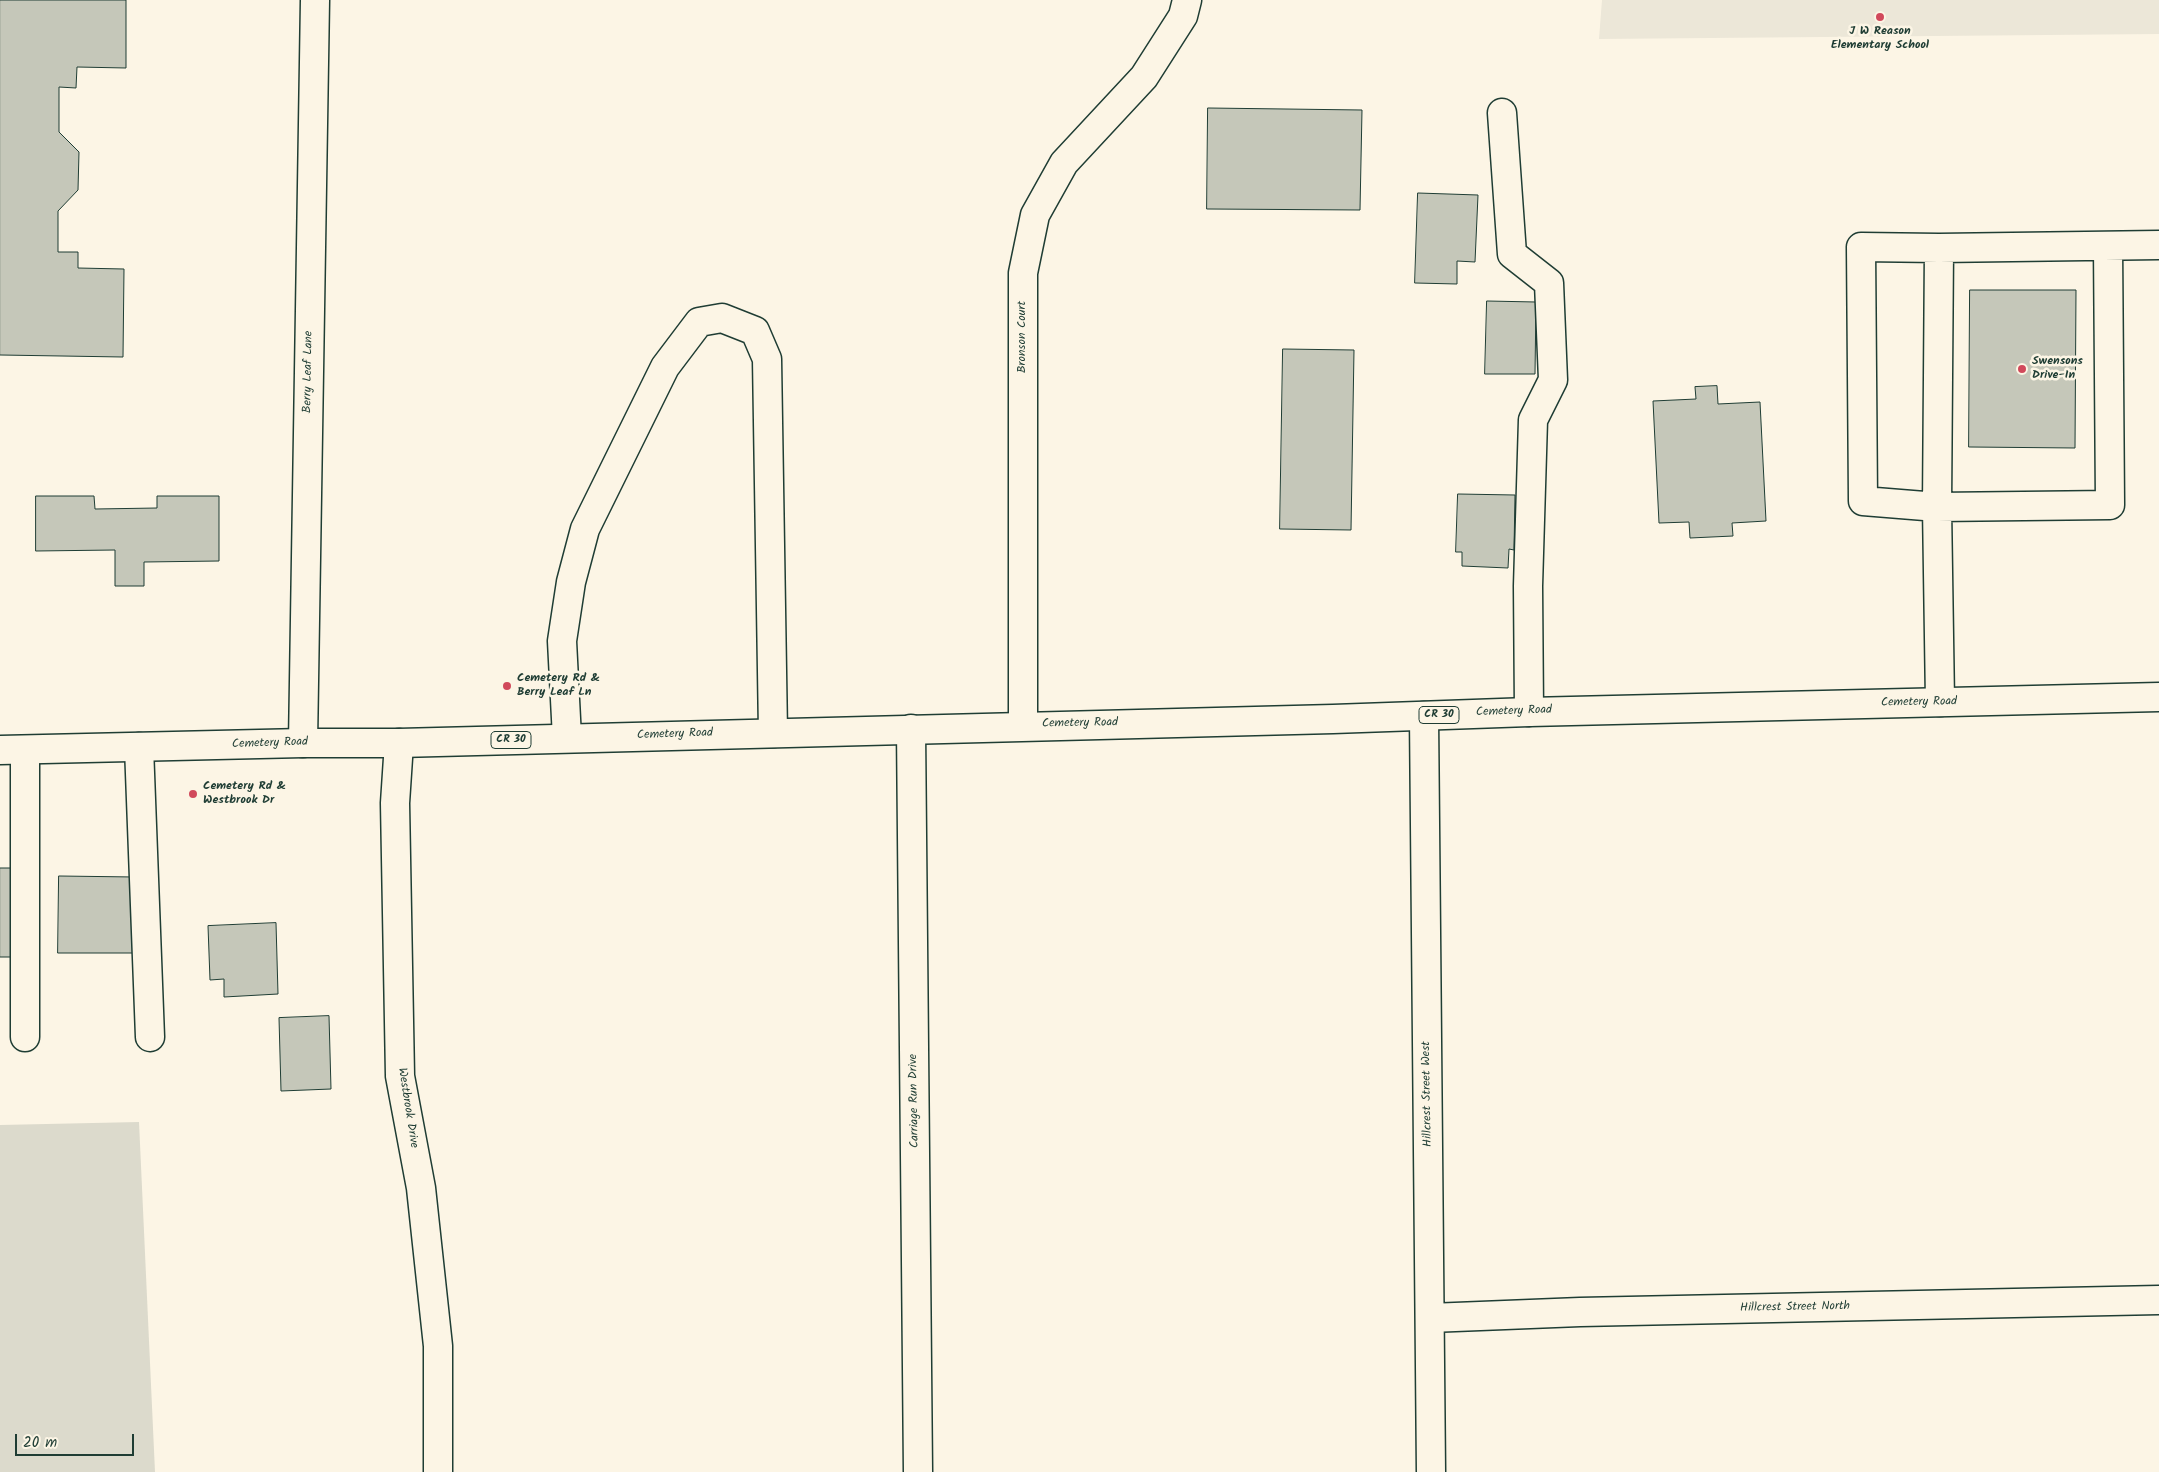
<!DOCTYPE html>
<style>
body{margin:0}
#map{position:relative;width:2159px;height:1472px;overflow:hidden;background:#fcf5e5;font-family:Kalam,sans-serif}
canvas{display:block}
.scale{position:absolute;left:15px;top:1434px;width:119px;height:22px;box-sizing:border-box;border:2px solid #1f3d34;border-top:0;padding-left:6px;font-size:15px;line-height:18px;white-space:nowrap;color:#1f3d34;-webkit-text-stroke:4px #fcf5e5;paint-order:stroke}
</style>
<div id="map">
<canvas width="2159" height="1472"></canvas>
<div class="scale">20 m</div>
</div>
<script>
const c = document.querySelector('canvas').getContext('2d');
c.lineJoin = 'round';
function fill(path, color) {
  c.fillStyle = color;
  c.fill(path, 'evenodd');
}
function stroke(path, color, width, dash) {
  c.strokeStyle = color;
  c.lineWidth = width;
  c.lineCap = dash ? 'butt' : 'round';
  c.setLineDash(dash || []);
  c.stroke(path);
}
function write(font, color, halo, rows, align = 'center') {
  c.font = font + ' Kalam,sans-serif';
  c.lineWidth = 5;
  c.setLineDash([]);
  c.textBaseline = 'middle';
  c.strokeStyle = halo;
  c.fillStyle = color;
  for (const [text, x, y, turn = 0] of rows) {
    c.save();
    c.translate(x, y);
    c.rotate((+turn || 0) * Math.PI / 180);
    c.textAlign = isNaN(turn) ? turn : align;
    if (halo) c.strokeText(text, 0, 0);
    c.fillText(text, 0, 0);
    c.restore();
  }
}
const built = new Path2D(`
 M1602 0H2159V34L1599 39Z`);
const green = new Path2D(`
 M139 1122 155 1472H0V1125Z`);
const building = new Path2D(`
 M0 0H126V68L77 67 76 88 59 87V132L79 152 78 190 58 211V252H78V268L124 269 123 357 0 355Z
 M1208 108 1362 110 1360 210 1207 209Z
 M1418 193 1478 195 1475 262 1457 261V284L1415 283Z
 M1970 290H2076L2075 448 1969 447Z
 M1487 301 1536 302 1535 374H1485Z
 M1283 349 1354 350 1351 530 1280 529Z
 M1717 386 1718 404 1760 402 1766 521 1732 523 1733 536 1690 538 1689 522 1659 523 1653 401 1696 399 1695 387Z
 M1458 494 1515 495 1514 550 1509 549 1508 568 1462 566V552H1456Z
 M36 496H94L95 509 157 508V496H219V561L144 562V586H115V550L36 551Z
 M0 868H16L14 957H0Z
 M59 876 135 877 134 953H58Z
 M276 923 278 994 224 997V979L210 980 208 926Z
 M329 1016 331 1089 281 1091 279 1018Z`);
const minor = new Path2D(`
 M1502 113 1512 254 1549 283 1553 380 1533 420 1528 586 1529 712
 M1939 248 1861 247 1863 501 1937 507 2110 505 2108 246
 M1940 702 1937 507 1939 248 2159 245
 M1424 716 1431 1472
 M1023 726V273L1035 215 1064 163 1144 77 1183 16 1187 0
 M911 729 918 1472
 M567 738 562 641 571 582 585 529 665 367 699 322 722 318 755 331 767 359 773 733
 M303 743 315 0
 M399 743 395 803 400 1076 421 1188 438 1346V1472
 M139 747 150 1037
 M25 1037V750
 M1430 1318 1580 1312 2159 1300`);
const major = new Path2D(`
 M0 750 303 743H399L1333 719 1529 712 2159 697`);
const markers = [
 [1880,17,5,"#d1495b"],
 [2022,369,5,"#d1495b"],
 [507,686,5,"#d1495b"],
 [193,794,5,"#d1495b"]
];
const shields = [
 [1439,715,40],
 [511,740,40]
];
const shieldNames = [
 ["CR 30",1439,715],
 ["CR 30",511,740]
];
const poiNames = [
 ["J W Reason",1880,32,"center"],
 ["Elementary School",1880,46,"center"],
 ["Swensons",2032,362],
 ["Drive-In",2032,376],
 ["Cemetery Rd &",517,679],
 ["Berry Leaf Ln",517,693],
 ["Cemetery Rd &",203,787],
 ["Westbrook Dr",203,801]
];
const streetNames = [
 ["Bronson Court",1023,337,-90],
 ["Berry Leaf Lane",309,372,-89],
 ["Cemetery Road",1919,703,-1],
 ["Cemetery Road",1514,712,-2],
 ["Cemetery Road",1080,724,-1],
 ["Cemetery Road",675,735,-2],
 ["Cemetery Road",270,744,-2],
 ["Hillcrest Street West",1428,1094,-91],
 ["Carriage Run Drive",915,1101,-91],
 ["Westbrook Drive",407,1108,81],
 ["Hillcrest Street North",1795,1308,-1]
];
fill(built, '#ece7d8');
fill(green, '#dcdacc');
fill(building, '#c5c7b9');
stroke(building, '#1f3d34', 1);
stroke(minor, '#1f3d34', 31);
stroke(major, '#1f3d34', 31);
stroke(minor, '#fcf5e5', 28);
stroke(major, '#fcf5e5', 28);
for (const [x, y, r, color] of markers) {
  const dot = new Path2D();
  dot.arc(x, y, r, 0, 2 * Math.PI);
  c.fillStyle = color;
  c.fill(dot);
  stroke(dot, '#fcf5e5', 2);
}
for (const [x, y, w] of shields) {
  const box = new Path2D();
  box.roundRect(x - w / 2, y - 8.5, w, 17, 4);
  c.fillStyle = '#fcf5e5';
  c.fill(box);
  stroke(box, '#1f3d34', 1);
}
write('bold 11px', '#1f3d34', null, shieldNames);
write('bold 12px', '#1f3d34', '#fcf5e5', poiNames, 'left');
write('12px', '#1f3d34', '#fcf5e5', streetNames);
</script>
